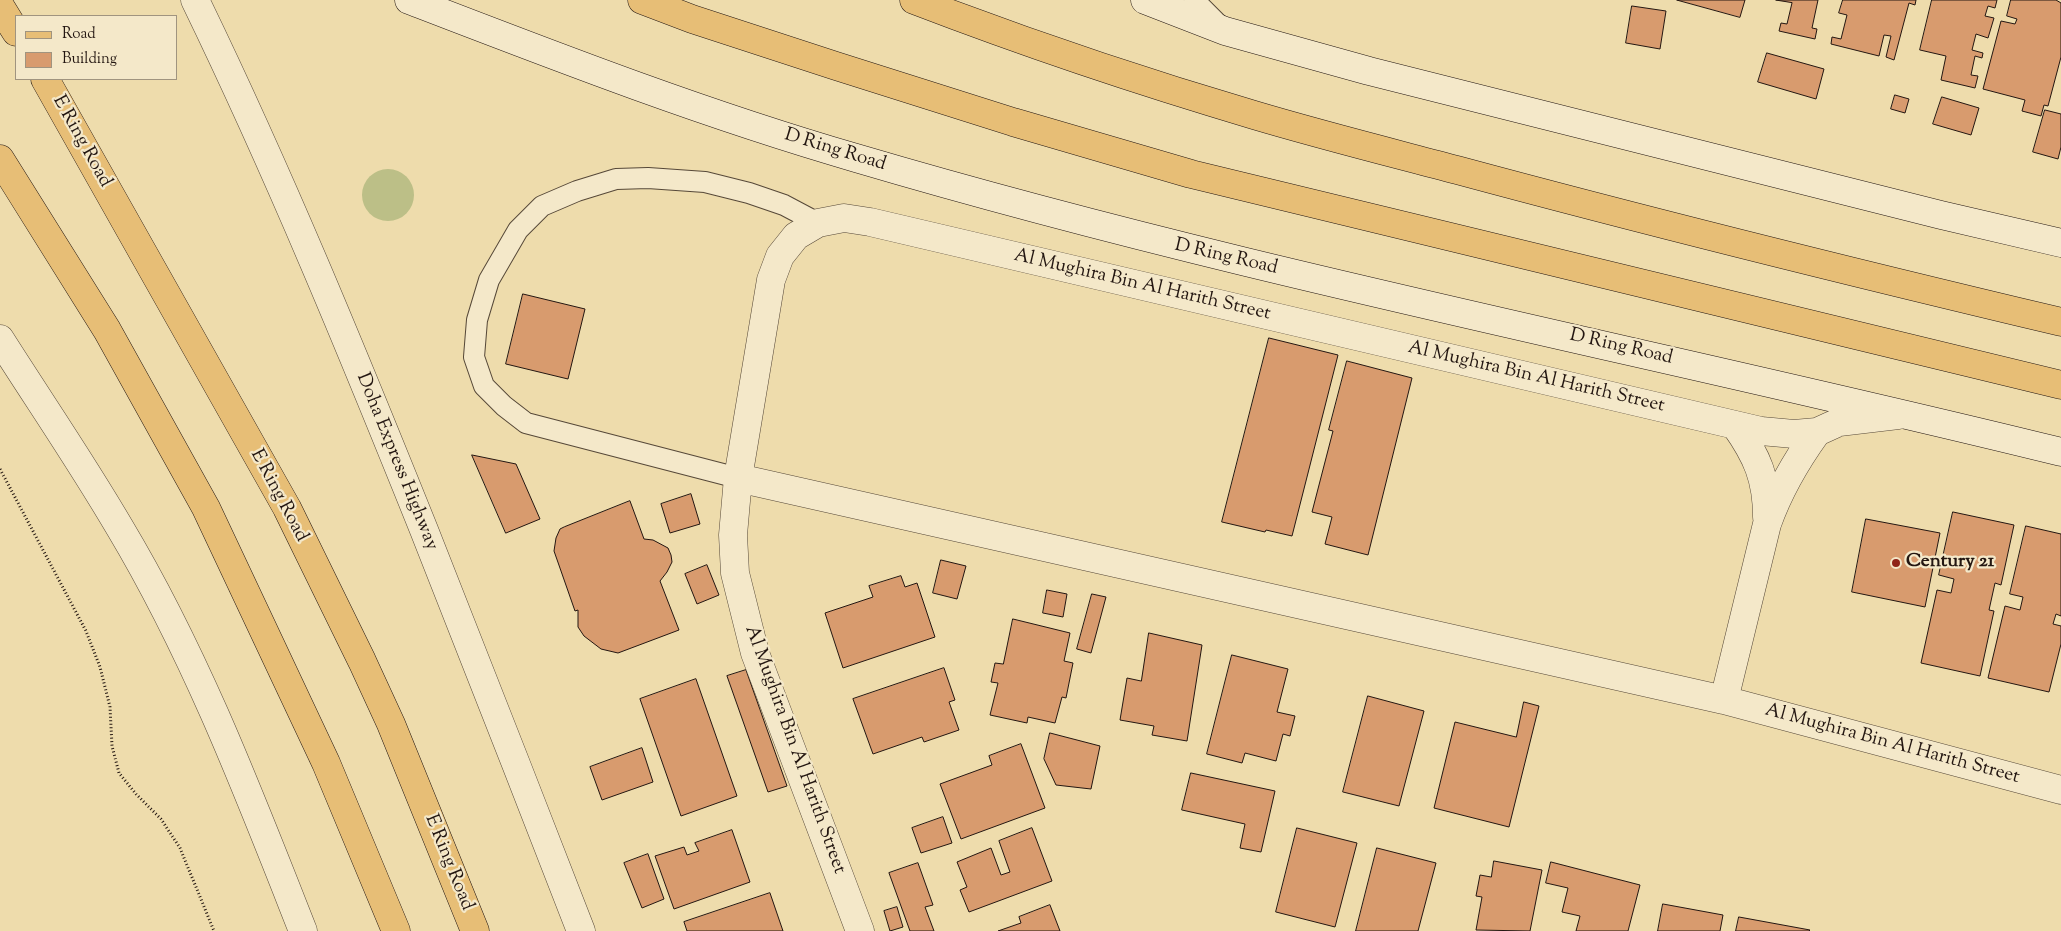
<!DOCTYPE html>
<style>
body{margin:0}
#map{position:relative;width:2061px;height:931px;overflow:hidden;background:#eedcac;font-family:"Sorts Mill Goudy",serif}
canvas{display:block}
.legend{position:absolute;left:15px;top:15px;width:162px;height:65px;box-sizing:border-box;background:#f4e8c9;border:1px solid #a0947f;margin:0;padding:6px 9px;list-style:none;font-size:15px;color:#231611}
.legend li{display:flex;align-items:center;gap:10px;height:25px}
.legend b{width:25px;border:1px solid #a0947f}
</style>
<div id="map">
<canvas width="2061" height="931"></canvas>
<ul class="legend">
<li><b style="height:6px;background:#e7be76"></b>Road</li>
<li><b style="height:14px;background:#d89b6e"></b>Building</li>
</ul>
</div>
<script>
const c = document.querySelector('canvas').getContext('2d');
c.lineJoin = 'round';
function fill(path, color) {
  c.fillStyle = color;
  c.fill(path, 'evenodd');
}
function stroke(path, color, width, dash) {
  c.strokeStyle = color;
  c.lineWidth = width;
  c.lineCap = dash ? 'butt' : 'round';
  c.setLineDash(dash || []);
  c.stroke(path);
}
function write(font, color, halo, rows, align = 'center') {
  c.font = font + ' "Sorts Mill Goudy",serif';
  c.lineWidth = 4.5;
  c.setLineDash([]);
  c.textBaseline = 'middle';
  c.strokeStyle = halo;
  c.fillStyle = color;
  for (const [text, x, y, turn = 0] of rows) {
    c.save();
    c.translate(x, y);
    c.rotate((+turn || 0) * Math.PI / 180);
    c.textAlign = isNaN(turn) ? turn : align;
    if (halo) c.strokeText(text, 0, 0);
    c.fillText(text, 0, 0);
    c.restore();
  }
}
const green = new Path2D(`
 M362 195a26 26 0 1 1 52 0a26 26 0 1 1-52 0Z`);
const building = new Path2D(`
 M1677 0H1745L1740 17Z
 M1776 0H1818L1812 28 1817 29 1815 39 1779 31 1781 23 1787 24 1792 3Z
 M1843 0H1916L1915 5 1909 3 1894 60 1886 57 1891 36 1884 35 1879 56 1831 44 1832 37 1841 39 1847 15 1839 13Z
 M1932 0H1997L1995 8 1988 6 1985 16 1994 18 1988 38 1976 34 1972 50 1983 53 1982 58 1975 56 1971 75 1978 76 1975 88 1941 80 1946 56 1920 50Z
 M2011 0H2056L2061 3V57L2048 106 2044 105 2041 116 2022 111 2025 100 1983 89 2001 21 2015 24 2017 19 2007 16Z
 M1632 6 1666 11 1660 49 1626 43Z
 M1767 53 1824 69 1816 99 1758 82Z
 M1895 95 1909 99 1905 113 1891 109Z
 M1942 97 1979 108 1971 135 1933 124Z
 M2045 110 2061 114V147L2058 159 2033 152Z
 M523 294 585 309 568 379 506 364Z
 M1269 338 1338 355 1292 536 1266 530 1265 532 1222 522Z
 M1347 361 1412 378 1368 555 1325 544 1332 517 1312 512 1333 431 1329 430Z
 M472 455 516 464 540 519 506 533Z
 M691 494 700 524 670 533 661 504Z
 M630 501 644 539 653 540 668 548 671 555 672 562 667 572 660 581 679 630 618 653 601 649 584 636 578 627V610L575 611 554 551 556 538 560 529 564 527Z
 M1953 512 2014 525 2001 585 1995 583 1989 610 1994 611 1980 676 1921 663 1937 590 1951 593 1954 579 1939 575Z
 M1866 519 1940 533 1925 607 1852 592Z
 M2026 526 2061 534V616L2056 614 2053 624 2061 626V644L2049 692 1988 678 2005 606 2020 610 2023 597 2010 594Z
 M941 560 966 566 957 599 933 593Z
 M707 565 719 595 697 604 685 574Z
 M901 576 905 587 917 583 935 637 843 668 825 613 873 597 869 586Z
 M1047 590 1067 594 1063 617 1043 613Z
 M1092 594 1106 597 1091 653 1077 649Z
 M1013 619 1070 633 1064 661 1073 663 1066 698 1062 697 1055 723 1028 717 1027 723 990 715 998 683 991 682 995 663 1003 664Z
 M1149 633 1202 645 1187 741 1152 735 1154 726 1120 720 1127 678 1141 681Z
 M1232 655 1288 669 1277 712 1295 716 1290 736 1283 734 1276 761 1245 753 1242 763 1207 754Z
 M944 668 955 700 949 702 959 730 924 742 922 737 873 754 853 699Z
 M746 670 787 786 768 792 727 676Z
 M696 679 737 796 681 816 640 699Z
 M1368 696 1424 711 1399 806 1343 792Z
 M1524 702 1539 706 1509 827 1434 808 1455 722 1516 737Z
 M1050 733 1100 746 1091 789 1056 785 1044 759Z
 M1021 744 1045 808 961 839 940 784 992 765 989 756Z
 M642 748 653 782 602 800 590 767Z
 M1191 773 1275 791 1261 852 1240 848 1245 824 1182 810Z
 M943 817 952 843 921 853 912 828Z
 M1032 828 1052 881 969 912 960 890 967 887 957 862 991 848 1001 875 1010 872 999 841Z
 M1297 828 1357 843 1335 927 1276 912Z
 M732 830 750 882 674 909 655 856 684 847 687 855 699 851 695 843Z
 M1377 848 1436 863 1418 931H1356Z
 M648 854 664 899 642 908 624 863Z
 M1494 861 1542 870 1530 931 1476 930 1482 897 1476 896 1480 875 1491 877Z
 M1551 862 1640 885 1628 931H1576L1580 916 1562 912 1568 888 1546 883Z
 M918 863 933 905 925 907 934 931H910L889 873Z
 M770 893 783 931H687L684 922Z
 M1663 904 1723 915 1720 931H1658Z
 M1050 905 1060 931H998L1021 923 1019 917Z
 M897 907 903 927 890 931 884 911Z
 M1739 917 1810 930 1809 931H1736Z`);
const path = new Path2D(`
 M0 469 86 631 100 667 110 707 112 746 119 773 136 794 161 819 180 848 214 931`);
const service = new Path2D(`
 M1194 0 1220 26
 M738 478 526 423 504 406 484 386 474 357 477 320 489 280 518 230 542 206 577 191 616 179 648 178 705 182 749 193 784 205 818 223`);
const minor = new Path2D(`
 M1735 425C1757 456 1767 479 1767 517
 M738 478 771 280 780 256 796 236 818 223 844 218 870 222 1761 431 1794 434 1817 432 1839 422 1898 415
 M1724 700 1767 524C1779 490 1796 461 1817 432
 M860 931 755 653 735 573 733 535 738 478 1724 700 2061 790`);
const tertiary = new Path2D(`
 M195 0C279 173 352 351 424 530 477 664 529 797 581 931
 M0 339C40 402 82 463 120 528 196 655 249 794 303 931`);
const secondary = new Path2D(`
 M409 0C557 57 704 114 856 158 1252 275 1660 353 2061 452
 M1145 0 1225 31 1369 71 1941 215 2061 243`);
const primary = new Path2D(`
 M642 0 692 19 836 66 1013 122 1191 174 2061 385
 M914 0C1026 43 1139 81 1254 115 1321 135 1389 152 1457 170 1657 224 1859 274 2061 322`);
const motorway = new Path2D(`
 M0 6 16 32
 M45 79 287 508 362 661 391 724 475 931
 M0 159 107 330 206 508 326 763 396 931`);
const markers = [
 [1896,563,5,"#8f2418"]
];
const streetNames = [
 ["E Ring Road",81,142,61],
 ["D Ring Road",835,151,17],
 ["D Ring Road",1226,258,13],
 ["Al Mughira Bin Al Harith Street",1142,286,13],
 ["D Ring Road",1621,348,13],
 ["Al Mughira Bin Al Harith Street",1536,378,13],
 ["Doha Express Highway",396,462,68],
 ["E Ring Road",278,496,62],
 ["Al Mughira Bin Al Harith Street",1892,745,15],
 ["Al Mughira Bin Al Harith Street",794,750,70],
 ["E Ring Road",448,863,68]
];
const poiNames = [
 ["Century 21",1906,563]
];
fill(green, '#bcbf87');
fill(building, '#d89b6e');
stroke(building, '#231611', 1);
stroke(service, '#564838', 22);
stroke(minor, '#564838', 29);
stroke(tertiary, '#564838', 29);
stroke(secondary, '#231611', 29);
stroke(primary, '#231611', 29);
stroke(motorway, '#231611', 29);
stroke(path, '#231611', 3, [1, 2.5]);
stroke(service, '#f4e8c9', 20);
stroke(minor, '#f4e8c9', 28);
stroke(tertiary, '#f4e8c9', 28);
stroke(secondary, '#f4e8c9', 28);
stroke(primary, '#e7be76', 28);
stroke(motorway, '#e7be76', 28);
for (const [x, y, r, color] of markers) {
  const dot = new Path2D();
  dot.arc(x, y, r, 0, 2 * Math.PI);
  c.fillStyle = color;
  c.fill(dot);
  stroke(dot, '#f4e8c9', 2);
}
write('19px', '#231611', '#f4e8c9', streetNames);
write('bold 19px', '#231611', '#f4e8c9', poiNames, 'left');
</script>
